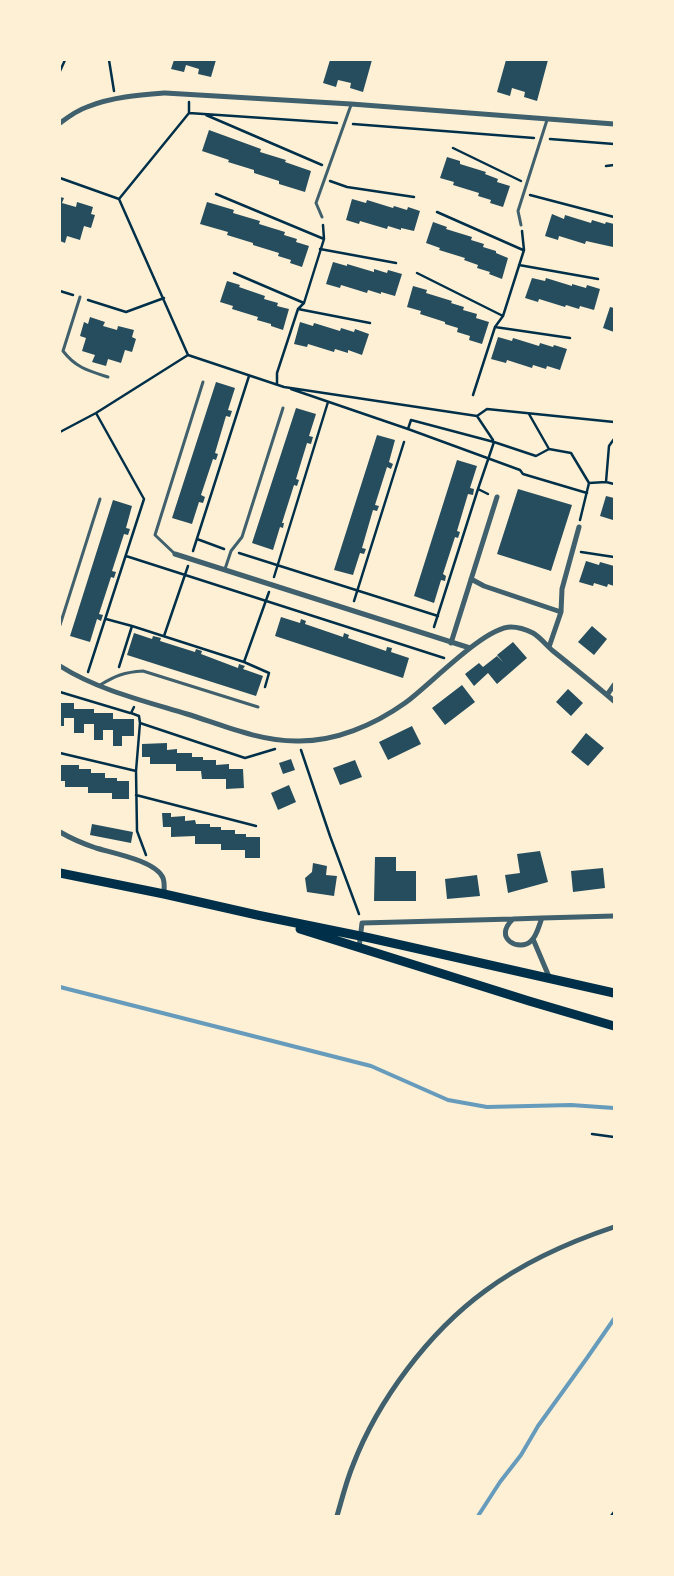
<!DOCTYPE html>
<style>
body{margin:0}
#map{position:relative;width:674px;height:1576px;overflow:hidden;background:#fdf0d5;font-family:Inter,sans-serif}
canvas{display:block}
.frame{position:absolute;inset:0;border:61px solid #fdf0d5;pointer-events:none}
</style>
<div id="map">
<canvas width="674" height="1576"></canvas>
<div class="frame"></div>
</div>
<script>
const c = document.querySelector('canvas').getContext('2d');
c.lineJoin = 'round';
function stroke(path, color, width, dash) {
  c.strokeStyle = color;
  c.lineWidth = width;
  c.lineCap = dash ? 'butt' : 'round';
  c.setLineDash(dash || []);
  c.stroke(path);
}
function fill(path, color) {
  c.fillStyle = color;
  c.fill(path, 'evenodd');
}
const stream = new Path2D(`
 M60 987 371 1066 448 1100 487 1107 571 1105 614 1108
 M478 1516 500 1482 521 1455 538 1426 587 1358 614 1319`);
const building = new Path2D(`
 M174 60H216L211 77 198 74 199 69 186 65 184 72 171 69Z
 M330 60H372L363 92 350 88 351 83 338 80 336 87 323 83Z
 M506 60H548L537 101 524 97 525 92 512 88 510 96 497 92Z
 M209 130 261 149 260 152 286 160 285 162 311 171 305 192 279 184V181L254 173V170L228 162 229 160 202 151Z
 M447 157 460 161V164L486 172 485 174 498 179 497 182 510 186 503 207 490 203 491 200 478 196 479 193 453 185 454 182 440 178Z
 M60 197 64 198 62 203 76 207 77 202 93 207 91 214 95 215 91 228 84 226 80 240 67 236 65 243 60 241Z
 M352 199 366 203 367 200 393 208 394 206 407 210 408 207 420 211 414 231 401 228V230L388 226 387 229 360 221 359 224 346 220Z
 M207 202 234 210 233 213 260 221 259 224 285 232 284 235 297 239 296 242 309 246 302 267 290 263 291 260 278 256 279 253 253 245V243L227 235 228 232 200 224Z
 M552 214 564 219 565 215 591 223 592 220 605 224 606 222 614 224V242L613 247 586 241 585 244 559 236 558 240 545 236Z
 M433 222 447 227 446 229 472 237 471 240 484 244 483 247 496 251V253L508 258 502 279 489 274 490 272 477 268 478 265 464 260 465 258 439 250 440 248 426 243Z
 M333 262 347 266V264L374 272V269L387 273 388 270 402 274 395 296 381 292V294L368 290 367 293 341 285 340 288 326 284Z
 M532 278 545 281 546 278 572 286V284L586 288 587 285 600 289 594 310 580 306 579 309 566 305 565 307 539 299 538 302 525 298Z
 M227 281 240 285 239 287 265 296 264 299 278 303 277 306 289 309 283 330 271 326V324L257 320 258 317 232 309 233 306 220 302Z
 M413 286 427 290 426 293 452 301 451 303 464 307 463 310 477 314 476 318 489 322 482 344 469 340 470 336 457 332 458 328 445 324V322L420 314 421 311 407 307Z
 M610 307 614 308V332L603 328Z
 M90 317 105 322 103 326 117 330 118 326 134 330 132 337 136 339 132 352 125 350 121 363 108 359 106 366 92 362 95 355 82 351 86 338 80 336 84 322 88 324Z
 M300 322 313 326 314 323 340 331 341 328 354 332 355 329 369 334 362 355 348 350V353L335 349 334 352 308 344 307 347 294 344Z
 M498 337 512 341 513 338 539 346 540 343 553 347 554 345 567 349 560 370 547 366 546 369 533 365 532 368 507 360 506 363 491 359Z
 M216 382 235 388 228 410 232 411 230 417 226 416 215 453 218 454 216 460 213 459 201 495 205 497 203 503 199 502 192 524 172 518Z
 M296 408 316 414 309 436 313 437 311 444 307 443 296 479 299 480 297 486 294 485 282 523H284L283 528 280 527 273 550 252 543Z
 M377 435 395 440 389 462 393 464 391 469 387 467 375 505 379 506 377 511 373 510 362 548 366 549 364 554 360 553 353 575 334 570Z
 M457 460 477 466 470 488 474 489 473 495 468 494 457 531 460 532 458 538 455 537 443 574 446 576 445 581 441 580 434 603 414 596Z
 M518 489 572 505 551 571 497 554Z
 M606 496 614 498V517L613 520 600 516Z
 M113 500 132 506 126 528 130 529 128 535 124 534 112 571 116 572 114 578 111 577 99 614 103 615 101 621 97 619 90 642 70 636Z
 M586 561 599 565 600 562 614 566V586L608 584 607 587 594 583 593 586 579 582Z
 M281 617 300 623 301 619 306 621 305 624 343 637 344 633 349 635 348 638 386 651 387 647 392 648 391 652 409 658 403 678 275 636Z
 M592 626 607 639 594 655 578 642Z
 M134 633 152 639 153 636 161 638 160 641 195 652 196 649 202 651 201 654 238 668 239 664 245 666 243 669 263 676 256 696 127 655Z
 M513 642 527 658 497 684 488 673 474 686 465 674 479 663 483 667 497 656 503 662 497 655Z
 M462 685 475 702 445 725 432 708Z
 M568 689 583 703 571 716 556 702Z
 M60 703H74V709H94V713H113V719H134V736H122V746H113V730H103V740H94V724H84V733H74V718H64V726H60Z
 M412 726 421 744 388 760 379 742Z
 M586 733 604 748 588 766 571 752Z
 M167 743V750L177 749V753H192V757H203V760H216V765L229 764V769H243L244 788 226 789V779H202L201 771H176V764H150V757H142V744Z
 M291 759 295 770 283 774 279 763Z
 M355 760 362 777 340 785 333 768Z
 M60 765H79V769H91V773H105V778H117V781H129V799H112V793H88V787H65V781H60Z
 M289 785 296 802 278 810 271 793Z
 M162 813H171V817L185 816V821L195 820 196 824H210V827H221V830H235V834H246V837H260V858H245V850H221V844H195V836L171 837V827H163Z
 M92 824 133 832 131 843 90 835Z
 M540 851 548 882 508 893 505 875 520 873 517 854Z
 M375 857H396V871H416V901H374Z
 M313 863 327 866 326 875 337 876 334 896 307 892 305 878 312 872Z
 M603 868 605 888 573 892 571 871Z
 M477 875 480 896 447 899 445 879Z`);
const path = new Path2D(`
 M109 60 114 91
 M60 71 65 60
 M189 102V113L119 199 188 355 284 387 477 416 487 409 614 422
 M189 113 337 123
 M206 115 322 165
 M353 124 534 138
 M550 139 614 144
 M453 148 521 181
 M606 166 614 165
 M60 178 119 199
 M330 181 347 187 414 197
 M216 194 324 239
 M530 195 614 217
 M437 212 523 250
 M320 249 396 263
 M519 265 598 279
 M234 273 304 303
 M417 273 503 316
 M60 291 73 295
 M88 300 126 312 164 298
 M298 309 370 323
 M495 327 570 338
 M277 384V373L298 309 304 303 324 239 323 225
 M291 389 408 429 520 470 523 474 587 493
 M473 395 495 327 503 316 524 250 522 231
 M529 414 549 449 571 453 589 483
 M477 416 493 440
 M408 429 411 420 494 442
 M60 432 96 413 188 355
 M606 482 609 446 614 439
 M488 494 478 489 494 442 536 456 549 449
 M580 520 589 483 606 482 614 484
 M197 539 224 549
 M193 551 249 376
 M581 552 614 557
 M239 553 438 616
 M126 556 444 658
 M274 577 328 402
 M354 601 404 442
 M106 619 132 626
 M434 627 478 489
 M164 636 188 566
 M244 662 269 673 265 687
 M119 667 132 626 244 662 269 592
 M88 672 144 499 96 413
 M60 692 130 713
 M134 707 131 713 139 716 140 723 136 771 137 831 146 855
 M140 723 245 758 275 749
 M301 750 330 836 359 914
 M60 753 136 771
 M136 795 256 826
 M592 1134 614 1137
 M611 1516 614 1512`);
const service = new Path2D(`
 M322 217 316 203 351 105
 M521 225 518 211 547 120
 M80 297 63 351C76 368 89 371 108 377
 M175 554 155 535 203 382
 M225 569 231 551 242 537 283 408
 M60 625 100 499
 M100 685C115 676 124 672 143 671L258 707`);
const minor = new Path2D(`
 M60 123C68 117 78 110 87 107 112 97 139 95 165 93L351 104 614 124
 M175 554 470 648
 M471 579 484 586 561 612
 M451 643 497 497
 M549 647 561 612 562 589 579 527
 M60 666C98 690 144 701 187 714 222 725 259 741 296 741 335 742 374 725 405 703 429 686 484 627 511 627 518 627 527 630 533 633 540 637 546 645 553 651 573 667 594 684 614 701
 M607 695 614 685
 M60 832C72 839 84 844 96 848 113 853 156 861 163 878 165 883 164 889 164 894
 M542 918 513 919C492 939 520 952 531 941 537 936 539 925 542 918L614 916
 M533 939 550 979
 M359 948 362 923 513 919
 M337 1516C342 1499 346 1482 353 1465 378 1400 429 1332 485 1291 524 1262 569 1242 614 1227`);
const secondary = new Path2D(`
 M60 873 164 894 257 915 370 938 614 993
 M300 929 529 1001 614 1026`);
stroke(stream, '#669bbc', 4);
fill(building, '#264d5e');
stroke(path, '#003049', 2.5);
stroke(service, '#3f606c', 3);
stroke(minor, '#3f606c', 5);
stroke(secondary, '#003049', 9);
</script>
